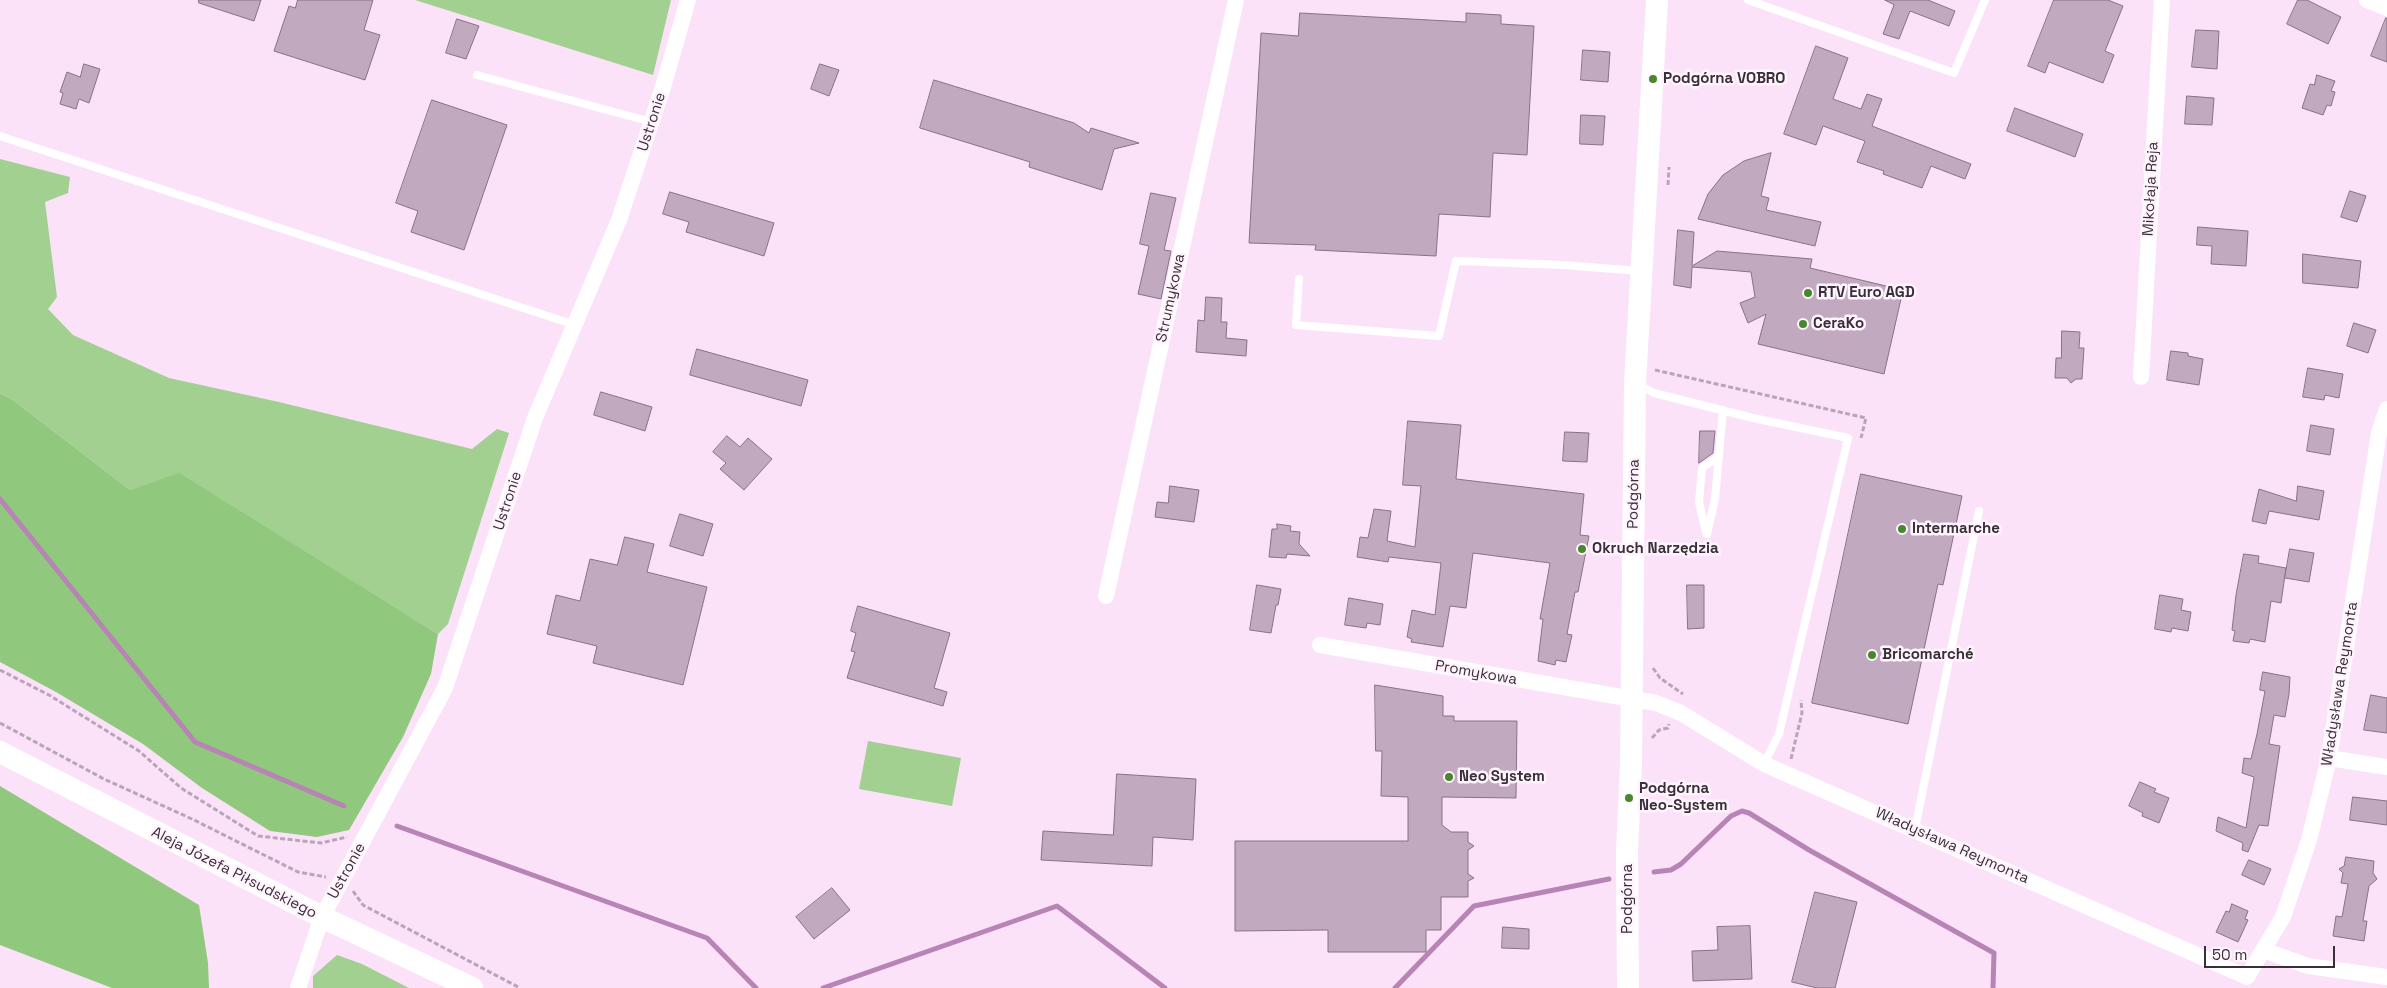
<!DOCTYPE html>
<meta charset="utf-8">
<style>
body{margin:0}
#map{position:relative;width:2387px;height:988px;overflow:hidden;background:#fbe2f9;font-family:"Space Grotesk",sans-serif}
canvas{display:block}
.scale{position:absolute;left:2204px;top:946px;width:131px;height:22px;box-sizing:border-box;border:2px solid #392f38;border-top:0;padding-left:6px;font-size:15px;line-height:18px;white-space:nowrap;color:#392f38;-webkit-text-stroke:4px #fff4fe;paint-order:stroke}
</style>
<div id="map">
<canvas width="2387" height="988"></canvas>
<div class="scale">50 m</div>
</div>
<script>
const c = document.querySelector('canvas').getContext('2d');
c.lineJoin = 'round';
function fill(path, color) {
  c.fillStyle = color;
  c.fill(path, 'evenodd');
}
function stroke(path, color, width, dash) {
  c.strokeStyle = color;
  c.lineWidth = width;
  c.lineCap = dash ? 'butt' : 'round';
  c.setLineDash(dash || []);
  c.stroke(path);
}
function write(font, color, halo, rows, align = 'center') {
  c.font = font + ' "Space Grotesk",sans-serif';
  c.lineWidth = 5;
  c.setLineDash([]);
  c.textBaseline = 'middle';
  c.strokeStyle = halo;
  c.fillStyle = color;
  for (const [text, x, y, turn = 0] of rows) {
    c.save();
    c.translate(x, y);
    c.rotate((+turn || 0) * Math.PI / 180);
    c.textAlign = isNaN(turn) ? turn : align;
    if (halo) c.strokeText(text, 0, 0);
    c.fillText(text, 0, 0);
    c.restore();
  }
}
const green = new Path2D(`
 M415 0H671L653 75Z
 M0 159 70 177 68 193 45 202 57 297 48 309 73 335 169 378 279 402 472 449 497 429 509 433 448 624 438 634 179 474 130 490 13 400 0 393Z
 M868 741 961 758 952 806 859 789Z
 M337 955 362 964 409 988H313V976Z`);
const forest = new Path2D(`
 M0 393 13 400 130 490 179 473 438 634 431 674 403 737 349 830 317 837 270 831 202 788 143 744 56 692 0 662Z
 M0 786 199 905 208 963 209 988H112L0 945Z`);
const stream = new Path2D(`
 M0 499 195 742 344 806
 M397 826 707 938 756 988
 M1654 872 1671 870 1681 864 1731 816 1742 811 1749 813 1809 850 1994 953 1993 988
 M823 988 1057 906 1165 988
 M1395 988 1474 906 1609 879`);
const building = new Path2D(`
 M199 0H261L254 21 199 3Z
 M298 0H373L364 30 380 35 365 80 274 51 289 6 295 8Z
 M1885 0H1928L1955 11 1949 26 1910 11 1899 39 1883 34 1894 5Z
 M2054 0H2108L2123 6 2105 51 2114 55 2103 83 2049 62 2045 73 2028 66Z
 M2298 0H2307L2341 17 2328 44 2287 24Z
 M1300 13 1466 22V13L1501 15V24L1534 26 1527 155 1493 153 1490 217 1439 214 1436 256 1315 250 1316 245 1249 243 1261 33 1298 36Z
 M2386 18H2387V62L2371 56Z
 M457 19 479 26 466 59 446 53Z
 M2196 30 2219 31 2217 69 2192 67Z
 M1816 46 1848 58 1833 99 1861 109 1867 94 1882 99 1872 126 1971 164 1965 179 1931 166 1922 188 1883 174 1884 171 1857 162 1865 141 1823 126 1816 145 1784 134Z
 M1583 50 1610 52 1608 82 1581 80Z
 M84 64 100 69 89 103 79 99 76 109 60 104 63 93 60 92 67 72 80 77Z
 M820 64 839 70 829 96 811 89Z
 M2317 75 2335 81 2331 91 2335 92 2331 106 2327 105 2323 115 2302 108 2310 84 2314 85Z
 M934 80 1074 123 1089 133 1091 128 1139 143 1114 149 1102 190 1029 167 1030 162 920 128Z
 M2187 96 2214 98 2212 125 2185 124Z
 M432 100 507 125 464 250 411 232 418 211 396 203Z
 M2015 108 2083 134 2075 157 2007 131Z
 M1581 115 1605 116 1603 145 1580 144Z
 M1771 153 1761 196 1769 198 1766 210 1821 222 1815 246 1698 219 1708 194 1723 175 1744 161Z
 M2350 191 2366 196 2357 222 2341 217Z
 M670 192 774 223 764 256 686 232 689 222 663 214Z
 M1151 193 1176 198 1164 250 1171 251 1161 299 1138 294 1149 246 1140 244Z
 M2198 227 2248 231 2246 266 2211 264 2212 246 2197 245Z
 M1678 230 1694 232 1692 266 1717 251 1812 259 1810 268 1903 290 1884 374 1758 344 1766 314 1748 323 1740 303 1755 297 1751 272 1692 267 1691 288 1674 285Z
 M2303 254 2361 261 2358 288 2303 283Z
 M1206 297 1222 298 1221 322H1227L1226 338 1247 340 1246 356 1196 352 1198 320 1204 321Z
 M2354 323 2376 330 2368 353 2347 346Z
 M2062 331 2080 332 2079 348H2084L2082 379H2076L2071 383 2067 378H2055L2056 358H2061Z
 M697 349 808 380 801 406 690 375Z
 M2171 351 2188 353V356L2203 359 2199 385 2167 380Z
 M2308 368 2343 374 2339 398 2325 395 2324 400 2303 397Z
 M601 392 652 407 645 431 594 415Z
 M1408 421 1461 425 1456 479 1584 494 1580 535 1589 536 1578 592H1575L1567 634 1572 635 1566 662 1556 660 1555 665 1538 661 1543 619H1540L1550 563 1473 553 1466 608 1450 606 1443 647 1411 642 1412 639 1407 637 1412 610 1435 615 1441 563 1389 557 1388 562 1357 557 1360 537 1368 538 1374 509 1391 511 1387 541 1415 547 1421 486 1403 485Z
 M2311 425 2334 429 2330 455 2307 451Z
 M1700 431H1715L1713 453 1699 463Z
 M1565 432 1589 433 1587 462 1563 461Z
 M727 436 740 447 748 438 772 459 744 490 720 469 726 463 713 452Z
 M1861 474 1962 496 1943 585 1938 584 1908 724 1812 703Z
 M1170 486 1199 490 1194 522 1155 517 1157 502 1168 503Z
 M2298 486 2324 491 2319 520 2269 511 2266 524 2252 521 2259 489 2296 501Z
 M680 514 713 524 703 556 670 546Z
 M1277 524 1291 526 1290 531 1300 532 1299 544 1310 556 1287 554 1286 558 1269 557 1272 529H1277Z
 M625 537 654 544 647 572 707 587 683 685 593 663 597 646 547 634 556 595 580 601 590 559 617 565Z
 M2290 549 2314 553 2309 582 2285 578Z
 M2244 554 2259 556 2258 563 2286 568 2281 603 2271 601 2265 642 2250 639 2249 643 2233 641 2235 631 2232 630 2236 595Z
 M1257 585 1281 589 1278 605H1276L1271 633 1250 630Z
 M1687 585H1704V628L1688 629Z
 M2160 595 2183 599 2181 610 2191 612 2188 631 2172 628 2171 632 2155 629Z
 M1349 598 1383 604 1380 625 1367 623 1366 628 1345 625Z
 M858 606 950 633 934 688 947 692 943 706 847 678 855 652 851 651 856 633 851 631Z
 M2263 672 2290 677 2289 694 2285 717 2274 715 2269 744 2280 746 2268 826 2259 825 2248 852 2242 850 2243 843 2216 831 2218 817 2246 828 2254 777 2242 773 2244 758 2251 759 2257 734 2265 691 2260 690Z
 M1375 685 1443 696V716H1454V721H1517L1516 798 1442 797V825L1451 832H1468V842L1474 846 1468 850V874L1474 878 1468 881V897H1441V930H1426V952H1328V930L1235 931V841H1408V797L1381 796 1382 751H1376Z
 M2371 695 2387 698V733L2364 730Z
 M1117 774 1196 779 1193 840 1153 837 1152 866 1041 860 1043 831 1113 835Z
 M2140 782 2156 789 2154 792 2169 798 2159 823 2142 816 2143 813 2129 806Z
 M2353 797 2387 801V825L2350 820Z
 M2346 857 2374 861 2373 873 2377 879 2369 886 2363 921H2367L2364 941 2333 936 2336 916 2342 917 2348 884 2341 883 2343 873 2339 869 2344 866Z
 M2249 860 2271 869 2264 885 2242 875Z
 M832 888 850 910 814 939 796 917Z
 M1815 892 1857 902 1835 988H1817L1792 982Z
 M2232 904 2248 911 2245 919 2248 920 2238 942 2216 932 2226 911 2229 912Z
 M1750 926 1752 979 1693 981 1692 951 1718 950 1717 927Z
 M1503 927 1529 929V949L1502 948Z`);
const path = new Path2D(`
 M1668 185 1669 167
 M1655 370 1866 418 1861 438
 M1653 668 1660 678 1683 694
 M0 670 49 695 139 751 181 788 258 836 321 843 347 837
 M0 723 104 779 192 819 298 872 326 877
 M1652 738 1659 730 1668 728 1669 724
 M1791 759 1802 713 1801 700
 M353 891 363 905 520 988`);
const service = new Path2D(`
 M1748 0 1954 73 1985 0
 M477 75 652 122
 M0 136 575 325
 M1299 279 1296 325 1439 336 1456 261 1563 265 1639 271
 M1639 385 1654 393 1753 418 1848 438 1779 734 1764 764
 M1706 532 1699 502 1702 468 1718 457
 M1707 534 1715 499 1723 410
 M1915 829 1979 511`);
const minor = new Path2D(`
 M2367 0 2387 8
 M2141 377 2162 0
 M1106 596 1236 0
 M1320 645 1656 703 1681 713 1764 764 2247 977 2283 917 2309 840 2329 758 2379 433 2387 409
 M2329 758 2387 767
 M2263 950 2308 966 2387 977
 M298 988 322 917 445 688 535 418 619 220 663 87 688 0`);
const secondary = new Path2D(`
 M0 752 322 917 472 988
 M1628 988 1627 851 1631 764 1635 383 1657 0`);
const markers = [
 [1653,79,5,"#46882b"],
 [1808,293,5,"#46882b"],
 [1803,324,5,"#46882b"],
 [1902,529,5,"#46882b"],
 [1582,549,5,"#46882b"],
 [1872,655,5,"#46882b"],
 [1449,777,5,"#46882b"],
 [1629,798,5,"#46882b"]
];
const poiNames = [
 ["Podgórna VOBRO",1663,79],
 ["RTV Euro AGD",1818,293],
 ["CeraKo",1813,324],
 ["Intermarche",1912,529],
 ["Okruch Narzędzia",1592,549],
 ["Bricomarché",1882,655],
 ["Neo System",1459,777],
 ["Podgórna",1639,789],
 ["Neo-System",1639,806]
];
const streetNames = [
 ["Ustronie",652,122,-72],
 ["Mikołaja Reja",2151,189,-87],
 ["Strumykowa",1171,298,-78],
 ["Podgórna",1634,494,-89],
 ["Ustronie",508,501,-72],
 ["Promykowa",1476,673,10],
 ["Władysława Reymonta",2340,684,-81],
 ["Władysława Reymonta",1952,846,24],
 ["Ustronie",347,871,-61],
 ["Aleja Józefa Piłsudskiego",234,873,27],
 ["Podgórna",1628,899,-90]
];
fill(green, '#a1d091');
fill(forest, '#90c87d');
stroke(stream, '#b884b5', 5);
fill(building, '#c1a9bf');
stroke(building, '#887286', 1);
stroke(path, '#b9a5b8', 3, [5, 2.5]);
stroke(service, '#fff', 8);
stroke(minor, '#fff', 16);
stroke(secondary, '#fff', 22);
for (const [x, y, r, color] of markers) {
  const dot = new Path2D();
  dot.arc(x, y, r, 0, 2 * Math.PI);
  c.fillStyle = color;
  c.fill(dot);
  stroke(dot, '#fff4fe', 2);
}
write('bold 15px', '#392f38', '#fff4fe', poiNames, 'left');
write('15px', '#392f38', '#fff4fe', streetNames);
</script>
